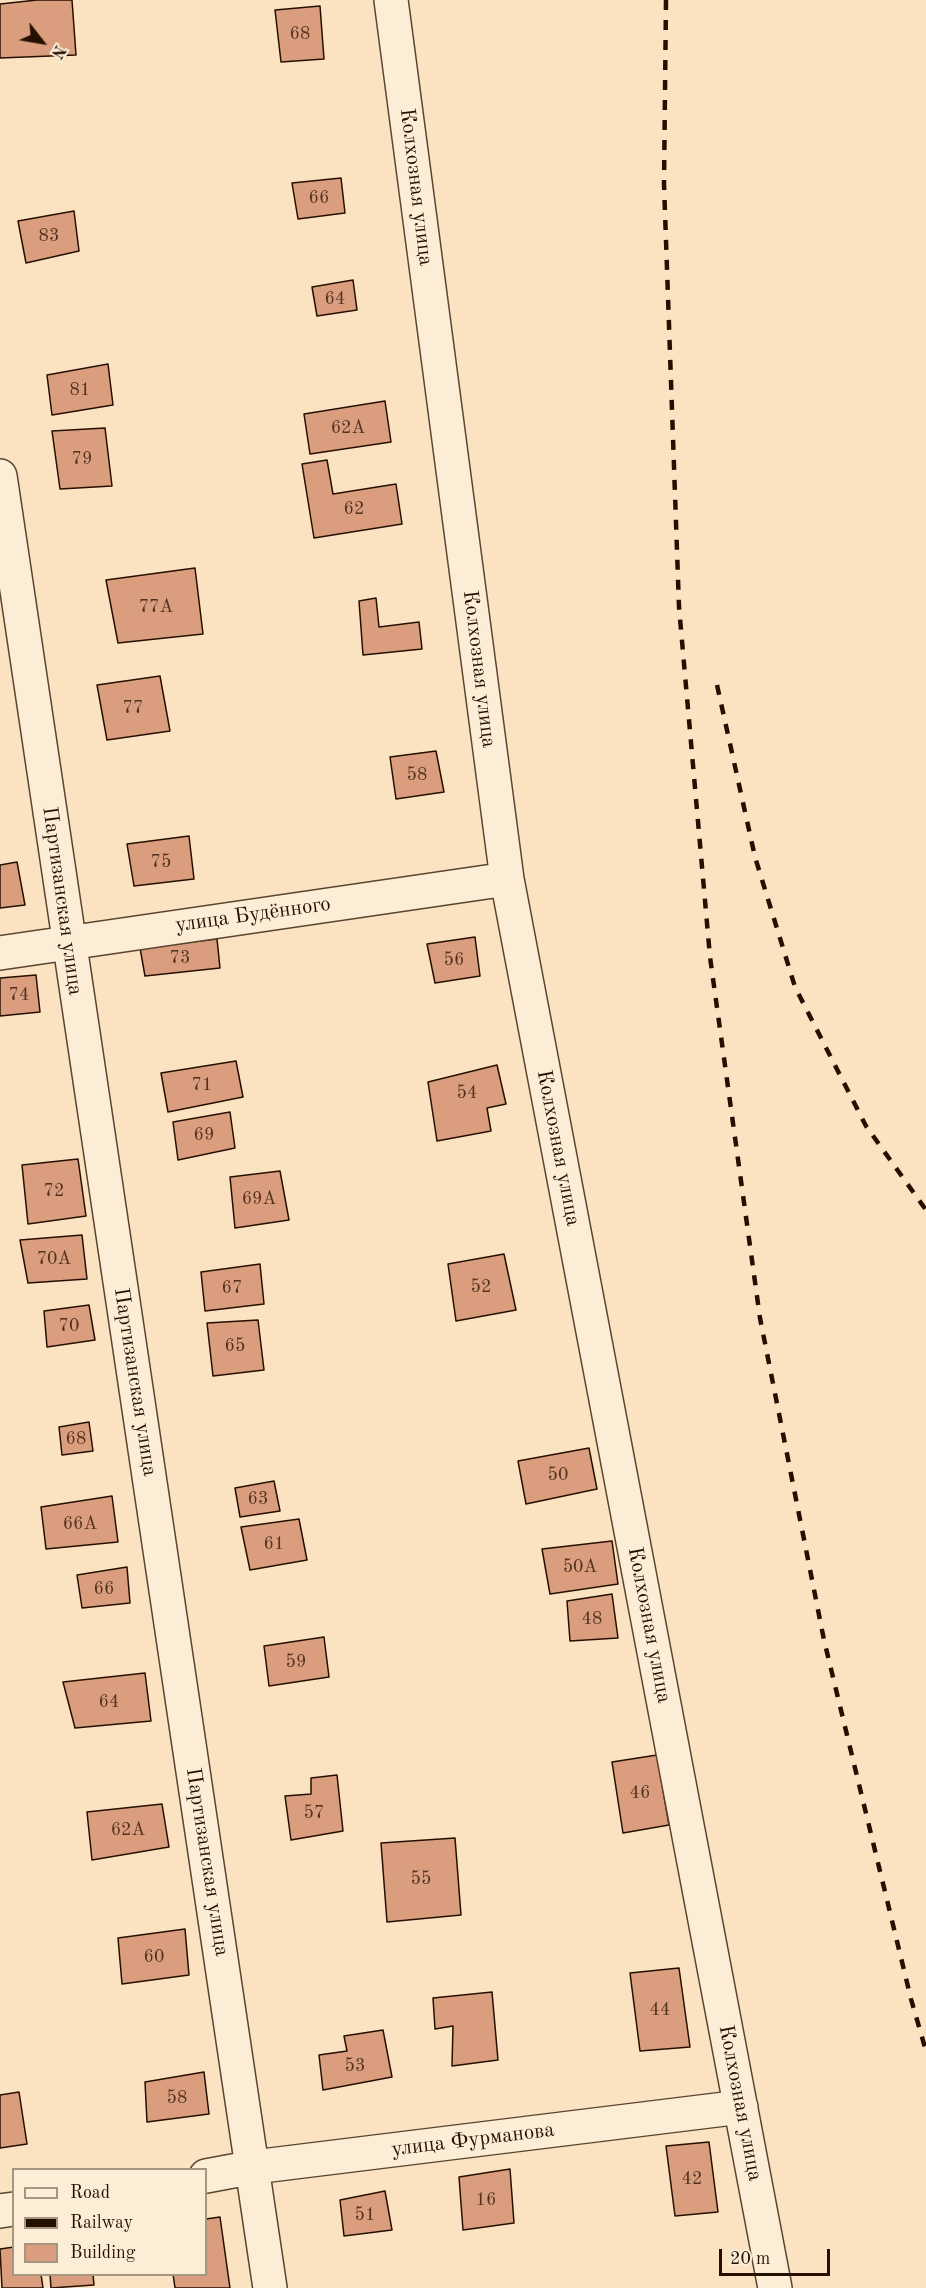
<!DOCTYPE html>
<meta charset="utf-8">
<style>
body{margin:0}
#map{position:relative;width:926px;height:2288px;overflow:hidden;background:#fbe3c2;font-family:"Old Standard TT",serif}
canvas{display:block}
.legend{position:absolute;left:12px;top:2168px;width:195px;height:108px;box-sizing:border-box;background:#fcedd7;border:2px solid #a69581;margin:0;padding:8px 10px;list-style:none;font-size:18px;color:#251000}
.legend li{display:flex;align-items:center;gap:12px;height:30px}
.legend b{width:30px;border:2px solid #a69581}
.north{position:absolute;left:12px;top:12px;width:60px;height:60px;-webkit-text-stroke:4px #fcedd7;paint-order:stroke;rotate:121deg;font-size:16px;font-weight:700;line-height:24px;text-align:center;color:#251000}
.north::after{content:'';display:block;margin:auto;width:21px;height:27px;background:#251000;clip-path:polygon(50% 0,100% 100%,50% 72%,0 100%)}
.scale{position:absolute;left:719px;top:2249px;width:111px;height:27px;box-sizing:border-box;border:3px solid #251000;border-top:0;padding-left:8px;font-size:18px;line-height:21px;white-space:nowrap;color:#251000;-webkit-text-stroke:4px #fcedd7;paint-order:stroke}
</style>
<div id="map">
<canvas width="926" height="2288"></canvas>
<ul class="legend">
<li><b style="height:8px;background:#fcedd7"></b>Road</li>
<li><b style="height:8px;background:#251000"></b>Railway</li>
<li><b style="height:16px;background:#da9d7e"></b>Building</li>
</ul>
<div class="north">N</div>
<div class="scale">20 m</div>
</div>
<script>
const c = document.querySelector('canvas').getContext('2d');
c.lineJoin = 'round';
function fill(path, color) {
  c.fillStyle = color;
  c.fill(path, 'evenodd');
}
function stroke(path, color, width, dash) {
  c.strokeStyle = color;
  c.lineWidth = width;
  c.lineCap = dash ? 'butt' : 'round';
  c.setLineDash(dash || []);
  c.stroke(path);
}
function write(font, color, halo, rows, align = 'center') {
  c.font = font + ' "Old Standard TT",serif';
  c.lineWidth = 5;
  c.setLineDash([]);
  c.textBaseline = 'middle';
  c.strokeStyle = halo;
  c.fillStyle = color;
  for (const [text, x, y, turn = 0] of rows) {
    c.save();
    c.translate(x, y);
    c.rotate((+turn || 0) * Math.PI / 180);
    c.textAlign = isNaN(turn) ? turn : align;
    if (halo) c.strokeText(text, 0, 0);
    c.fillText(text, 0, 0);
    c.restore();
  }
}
const building = new Path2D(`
 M37 0H72L76 55 0 58V4Z
 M320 6 324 59 281 62 275 10Z
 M341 178 345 213 298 219 292 183Z
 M74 211 79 251 26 263 18 221Z
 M353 280 357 310 317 316 312 287Z
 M108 364 113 405 52 415 47 375Z
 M385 401 391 442 310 454 304 414Z
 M105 428 112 486 60 489 52 431Z
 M327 460 333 494 396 484 402 524 314 538 302 464Z
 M195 568 203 634 118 643 106 580Z
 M376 598 379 627 419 622 422 649 363 655 359 601Z
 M160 676 170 731 107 740 97 685Z
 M436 751 444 792 396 799 390 757Z
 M189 836 194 879 134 886 127 844Z
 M17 862 25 905 0 908V865Z
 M475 937 480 976 435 983 427 944Z
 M217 939 220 968 145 976 140 948Z
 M36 975 40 1012 0 1016V978Z
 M236 1061 243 1097 168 1112 161 1073Z
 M497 1065 506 1104 487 1108 491 1131 437 1141 428 1082Z
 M230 1112 235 1148 178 1160 173 1122Z
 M78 1159 86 1216 28 1224 22 1165Z
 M280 1171 289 1220 235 1228 230 1177Z
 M82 1235 87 1279 28 1283 20 1240Z
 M504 1254 516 1310 456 1321 448 1264Z
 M260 1264 264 1304 205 1311 201 1272Z
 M89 1305 95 1340 47 1347 44 1311Z
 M258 1320 264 1370 213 1376 207 1323Z
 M89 1422 93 1451 62 1455 59 1427Z
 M589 1448 597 1489 526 1504 518 1461Z
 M274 1481 280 1511 240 1517 235 1488Z
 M112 1496 118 1542 46 1549 41 1507Z
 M299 1519 307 1560 250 1570 241 1527Z
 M612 1541 618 1584 550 1594 542 1549Z
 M127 1567 130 1603 82 1608 77 1575Z
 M612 1594 618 1638 570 1641 567 1601Z
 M324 1637 329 1677 269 1686 264 1646Z
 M145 1673 151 1721 75 1728 63 1682Z
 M657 1755 669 1825 623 1833 612 1762Z
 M337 1775 343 1831 291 1840 285 1796 311 1794V1778Z
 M162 1804 169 1847 92 1860 87 1812Z
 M455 1838 461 1915 387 1922 381 1843Z
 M185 1929 189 1975 122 1984 118 1938Z
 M679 1968 690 2047 640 2051 630 1973Z
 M492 1992 498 2060 452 2066 453 2026 435 2029 433 1998Z
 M383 2030 392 2077 323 2090 319 2055 347 2051 344 2036Z
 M204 2072 209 2114 147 2122 145 2082Z
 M19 2092 27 2144 0 2148V2095Z
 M709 2142 718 2212 675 2216 666 2146Z
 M510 2169 514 2223 463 2230 459 2177Z
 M385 2191 392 2230 344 2236 340 2200Z
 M220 2217 230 2288H175L173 2274H206V2219Z
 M14 2247V2274H41L43 2288H2L0 2249Z
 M50 2274H93L94 2285 51 2288Z`);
const street = new Path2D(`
 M391 0 507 879 775 2288
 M0 476 270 2288
 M0 953 507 879
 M206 2176 254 2167 741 2107
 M0 2211 14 2209`);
const rail = new Path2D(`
 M666 0 664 184 679 607 710 957 760 1318 824 1640 911 1999 926 2051
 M717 685 755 857 795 987 866 1126 926 1210`);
const numberNames = [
 ["68",300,34],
 ["66",319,198],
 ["83",49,236],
 ["64",335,299],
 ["81",80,390],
 ["62А",348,428],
 ["79",82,459],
 ["62",354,509],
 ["77А",156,607],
 ["77",133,708],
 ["58",417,775],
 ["75",161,862],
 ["73",180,958],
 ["56",454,960],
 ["74",19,995],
 ["71",202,1085],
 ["54",467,1093],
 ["69",204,1135],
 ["72",54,1191],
 ["69А",259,1199],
 ["70А",54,1259],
 ["52",481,1287],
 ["67",232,1288],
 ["70",69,1326],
 ["65",235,1346],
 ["68",76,1439],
 ["50",558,1475],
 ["63",258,1499],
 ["66А",80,1524],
 ["61",274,1544],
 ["50А",580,1567],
 ["66",104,1589],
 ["48",592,1619],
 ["59",296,1662],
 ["64",109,1702],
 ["46",640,1793],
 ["57",314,1813],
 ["62А",128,1830],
 ["55",421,1879],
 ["60",154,1957],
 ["44",660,2010],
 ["53",355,2066],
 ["58",177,2098],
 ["42",692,2179],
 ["16",486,2200],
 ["51",365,2215]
];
const streetNames = [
 ["Колхозная улица",416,187,83],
 ["Колхозная улица",479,669,83],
 ["Партизанская улица",62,901,82],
 ["улица Будённого",253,915,-8],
 ["Колхозная улица",558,1148,79],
 ["Партизанская улица",135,1382,81],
 ["Колхозная улица",649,1625,79],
 ["Партизанская улица",207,1862,81],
 ["Колхозная улица",740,2103,79],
 ["улица Фурманова",473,2140,-7]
];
fill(building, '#da9d7e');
stroke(building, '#251000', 1.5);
stroke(street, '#5a4530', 36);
stroke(street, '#fcedd7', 33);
stroke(rail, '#251000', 4.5, [10, 10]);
write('18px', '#523320', null, numberNames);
write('21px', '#251000', '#fcedd7', streetNames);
</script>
